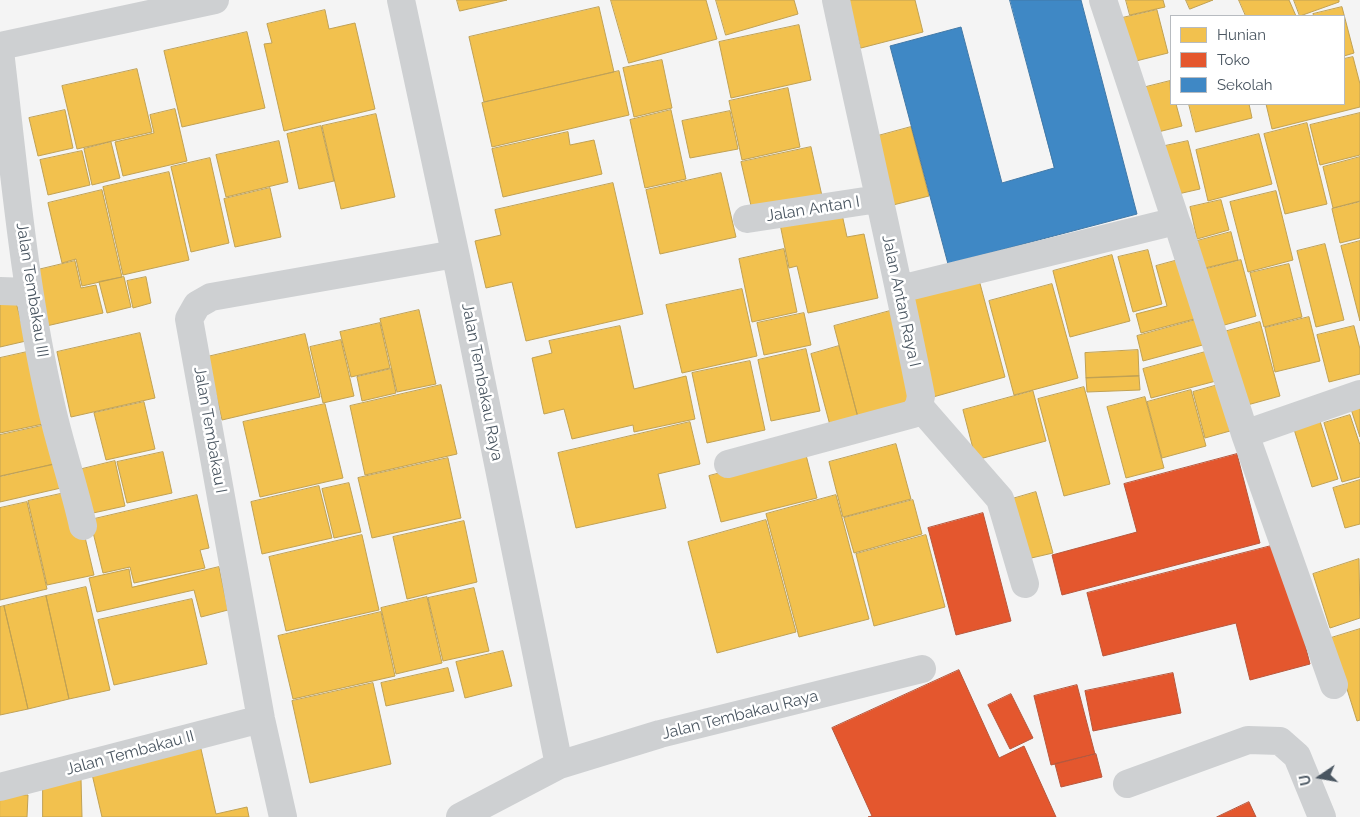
<!DOCTYPE html>
<style>
body{margin:0}
#map{position:relative;width:1360px;height:817px;overflow:hidden;background:#f4f4f4;font-family:Raleway,sans-serif}
canvas{display:block}
.legend{position:absolute;left:1170px;top:15px;width:175px;height:90px;box-sizing:border-box;background:#fff;border:1px solid #b7bbc0;margin:0;padding:6px 9px;list-style:none;font-size:15px;color:#4a5661}
.legend li{display:flex;align-items:center;gap:10px;height:25px}
.legend b{width:25px;border:1px solid #b7bbc0}
.north{position:absolute;left:1295px;top:752px;width:50px;height:50px;-webkit-text-stroke:4px #fff;paint-order:stroke;rotate:258deg;font-size:14px;font-weight:700;line-height:20px;text-align:center;color:#4a5661}
.north::after{content:'';display:block;margin:auto;width:18px;height:22px;background:#4a5661;clip-path:polygon(50% 0,100% 100%,50% 72%,0 100%)}
</style>
<div id="map">
<canvas width="1360" height="817"></canvas>
<ul class="legend">
<li><b style="height:14px;background:#f2c14e"></b>Hunian</li>
<li><b style="height:14px;background:#e4572e"></b>Toko</li>
<li><b style="height:14px;background:#3f88c5"></b>Sekolah</li>
</ul>
<div class="north">U</div>
</div>
<script>
const c = document.querySelector('canvas').getContext('2d');
c.lineJoin = 'round';
function fill(path, color) {
  c.fillStyle = color;
  c.fill(path, 'evenodd');
}
function stroke(path, color, width, dash) {
  c.strokeStyle = color;
  c.lineWidth = width;
  c.lineCap = dash ? 'butt' : 'round';
  c.setLineDash(dash || []);
  c.stroke(path);
}
function write(font, color, halo, rows, align = 'center') {
  c.font = font + ' Raleway,sans-serif';
  c.lineWidth = 5;
  c.setLineDash([]);
  c.textBaseline = 'middle';
  c.strokeStyle = halo;
  c.fillStyle = color;
  for (const [text, x, y, turn = 0] of rows) {
    c.save();
    c.translate(x, y);
    c.rotate((+turn || 0) * Math.PI / 180);
    c.textAlign = isNaN(turn) ? turn : align;
    if (halo) c.strokeText(text, 0, 0);
    c.fillText(text, 0, 0);
    c.restore();
  }
}
const homes = new Path2D(`
 M457 0H507L460 11Z
 M611 0H706L717 39 629 63Z
 M716 0H794L798 14 726 35Z
 M849 0H915L923 32 861 48Z
 M1126 0H1163L1165 7 1130 15Z
 M1186 0H1213L1190 9Z
 M1239 0H1289L1296 16H1246Z
 M1294 0H1339V2L1300 16Z
 M599 7 614 72 484 102 469 37Z
 M1342 7 1354 53 1344 56V16H1314L1313 14Z
 M325 10 329 29 355 23 375 109 284 131 264 44 272 43 267 24Z
 M1157 10 1168 53 1132 62 1122 18Z
 M799 25 811 80 731 98 719 42Z
 M247 32 265 108 182 127 164 51Z
 M1353 57 1360 84V107L1272 129 1266 104H1344V59Z
 M662 60 672 108 634 117 623 68Z
 M137 69 152 132 77 149 62 86Z
 M619 71 629 115 492 147 482 103Z
 M1170 81 1171 104H1176L1182 126 1154 133 1142 88Z
 M788 88 800 147 742 160 729 101Z
 M1189 104H1249L1252 118 1196 132Z
 M175 109 187 161 123 176 115 142 154 133 150 115Z
 M65 110 73 148 38 156 29 118Z
 M671 110 686 179 645 188 630 120Z
 M730 111 738 149 690 158 682 121Z
 M1360 113V155L1320 165 1310 125Z
 M376 114 395 197 341 209 322 126Z
 M1307 123 1327 204 1285 214 1264 134Z
 M321 126 334 181 299 189 287 134Z
 M911 127 929 196 893 205 874 137Z
 M568 132 570 145 594 140 602 174 503 197 492 149Z
 M1259 134 1272 184 1208 201 1196 150Z
 M279 141 288 182 226 197 216 155Z
 M1188 141 1200 189 1178 194 1165 146Z
 M111 142 120 178 92 185 84 149Z
 M811 147 822 196 752 210 741 162Z
 M82 151 90 185 48 195 40 160Z
 M1360 157V201L1333 208 1323 167Z
 M210 158 229 243 191 252 171 167Z
 M169 172 189 260 123 275 103 187Z
 M721 173 736 237 660 254 646 190Z
 M613 183 643 314 526 341 512 282 486 288 475 241 501 235 495 210Z
 M270 188 281 237 235 247 224 199Z
 M102 190 122 277 82 286 76 259 62 263 48 203Z
 M1276 191 1293 260 1248 272 1230 202Z
 M1221 200 1229 230 1197 239 1190 207Z
 M1360 202V238L1340 243 1332 209Z
 M840 205 847 237 864 234 878 298 808 313 797 266 789 268 779 219Z
 M1231 232 1238 260 1205 268 1197 241Z
 M1360 241V321L1341 246Z
 M1325 244 1344 320 1316 327 1297 251Z
 M784 249 797 312 752 322 739 259Z
 M1148 250 1162 304 1133 312 1118 257Z
 M1112 255 1130 321 1070 337 1053 271Z
 M1182 259 1198 318 1141 333 1136 314 1167 306 1156 266Z
 M1241 260 1256 316 1214 328 1199 271Z
 M75 261 81 288 96 285 103 313 42 327 29 272Z
 M1289 264 1302 317 1264 327 1250 273Z
 M978 276 1005 377 933 397 906 295Z
 M124 277 131 307 107 313 99 282Z
 M146 277 151 303 133 308 127 281Z
 M1052 284 1078 378 1014 395 989 301Z
 M742 289 757 356 682 373 666 305Z
 M14 294 26 341 0 347V298Z
 M419 310 436 384 397 392 380 319Z
 M890 311 914 403 858 418 834 326Z
 M804 313 811 345 764 355 757 323Z
 M1309 317 1320 361 1275 372 1265 328Z
 M1203 318 1210 343 1143 361 1137 336Z
 M1260 322 1280 396 1240 407 1220 333Z
 M380 323 390 368 351 377 340 332Z
 M620 326 634 389 686 376 695 419 634 432 633 425 572 439 564 409 544 414 532 358 552 353 549 341Z
 M1354 326 1360 349V374L1329 382 1317 335Z
 M140 333 155 398 71 417 57 352Z
 M305 334 320 397 222 420 207 357Z
 M341 340 354 396 323 403 310 347Z
 M839 346 859 421 831 429 811 354Z
 M806 349 820 411 771 421 758 360Z
 M1138 350 1139 376 1086 378 1085 353Z
 M1209 351 1216 381 1151 398 1143 369Z
 M27 352 43 424 0 433V358Z
 M750 361 765 430 707 443 692 373Z
 M391 369 396 393 362 401 357 377Z
 M1139 376 1140 390 1087 392 1086 378Z
 M441 385 457 454 365 475 350 406Z
 M1218 385 1230 431 1205 438 1193 392Z
 M1084 387 1110 484 1064 496 1038 399Z
 M1191 390 1206 446 1162 458 1147 402Z
 M1033 391 1046 441 976 460 963 410Z
 M1145 397 1164 468 1126 478 1107 407Z
 M144 402 155 449 106 460 94 413Z
 M325 404 343 478 260 497 243 422Z
 M1360 406V437L1351 409Z
 M1350 415 1360 445V477L1342 482 1324 423Z
 M1319 418 1338 479 1312 487 1293 426Z
 M690 422 700 464 658 474 666 508 576 528 558 453Z
 M46 425 55 464 0 476V435Z
 M896 444 911 499 843 517 829 462Z
 M805 451 817 498 721 522 709 476Z
 M163 452 172 493 127 503 117 462Z
 M448 458 461 518 372 538 358 478Z
 M115 461 125 506 84 515 74 471Z
 M55 464 61 488 0 502V477Z
 M1360 480V524L1345 528 1333 488Z
 M349 483 361 532 334 538 322 489Z
 M319 486 332 538 262 554 251 502Z
 M74 491 94 575 47 585 28 501Z
 M1036 492 1053 553 1027 559 1012 499Z
 M197 495 209 548 200 550 205 568 134 583 130 567 103 573 90 520Z
 M836 495 869 619 799 637 766 514Z
 M913 500 922 534 854 553 844 518Z
 M27 502 47 589 0 600V508Z
 M766 520 796 632 717 653 688 542Z
 M464 521 477 582 407 599 393 537Z
 M362 535 379 610 286 631 269 557Z
 M926 535 945 607 874 626 856 554Z
 M1359 559 1360 618 1330 628 1313 574Z
 M219 567 228 610 201 617 194 590 97 612 89 578 129 569 132 587Z
 M86 587 110 690 69 699 46 596Z
 M474 588 489 651 443 661 428 598Z
 M46 596 69 699 28 709 4 606Z
 M427 597 442 663 396 674 381 608Z
 M192 599 207 664 114 685 98 620Z
 M4 606 28 709 0 715V607Z
 M381 612 395 676 293 699 278 636Z
 M1360 629V720L1357 721 1331 638Z
 M503 651 512 686 465 698 456 662Z
 M448 668 454 691 386 706 381 683Z
 M373 683 391 764 310 783 292 701Z
 M201 749 216 814 247 807 249 817H102L92 774Z
 M43 779H81L82 817H43Z
 M0 794 28 795 27 817H0Z`);
const shops = new Path2D(`
 M1237 454 1260 543 1062 595 1052 555 1137 532 1124 484Z
 M983 513 1011 621 956 635 928 528Z
 M1279 544 1310 664 1250 680 1236 623 1103 656 1087 593Z
 M959 670 999 758 1024 746 1056 817H868L872 816 832 728Z
 M1173 673 1181 713 1093 731 1085 691Z
 M1077 685 1095 754 1051 765 1034 696Z
 M1011 694 1033 738 1010 749 988 705Z
 M1096 754 1102 777 1061 787 1055 764Z
 M1249 802 1256 817H1217Z`);
const schools = new Path2D(`
 M1010 0H1081L1137 214 948 264 890 46 961 27 1002 183 1054 168Z`);
const minor = new Path2D(`
 M401 0 459 271 559 765
 M1103 0 1176 221
 M0 46 215 0
 M0 51C14 169 24 289 51 405 60 446 74 485 83 526
 M747 219 878 199
 M900 289 1176 221 1180 231 1245 434 1360 394
 M0 291 29 292
 M919 406 1000 499 1025 584
 M1245 434 1334 685
 M728 464 913 414 919 406 921 396C895 264 864 132 836 0
 M1127 784 1248 740 1280 741 1297 756 1322 817
 M0 787 261 719
 M283 817 261 719 189 319 197 305 211 297 455 254
 M460 817 559 765 660 734 922 669`);
const streetNames = [
 ["Jalan Antan I",813,209,-9],
 ["Jalan Tembakau III",32,290,81],
 ["Jalan Antan Raya I",901,301,78],
 ["Jalan Tembakau Raya",482,382,79],
 ["Jalan Tembakau I",210,430,80],
 ["Jalan Tembakau Raya",740,715,-14],
 ["Jalan Tembakau II",130,753,-15]
];
fill(homes, '#f2c14e');
stroke(homes, '#c0a154', 1);
fill(shops, '#e4572e');
stroke(shops, '#b6573d', 1);
fill(schools, '#3f88c5');
stroke(schools, '#4279a7', 1);
stroke(minor, '#ced0d2', 28);
write('16px', '#4a5661', '#fff', streetNames);
</script>
